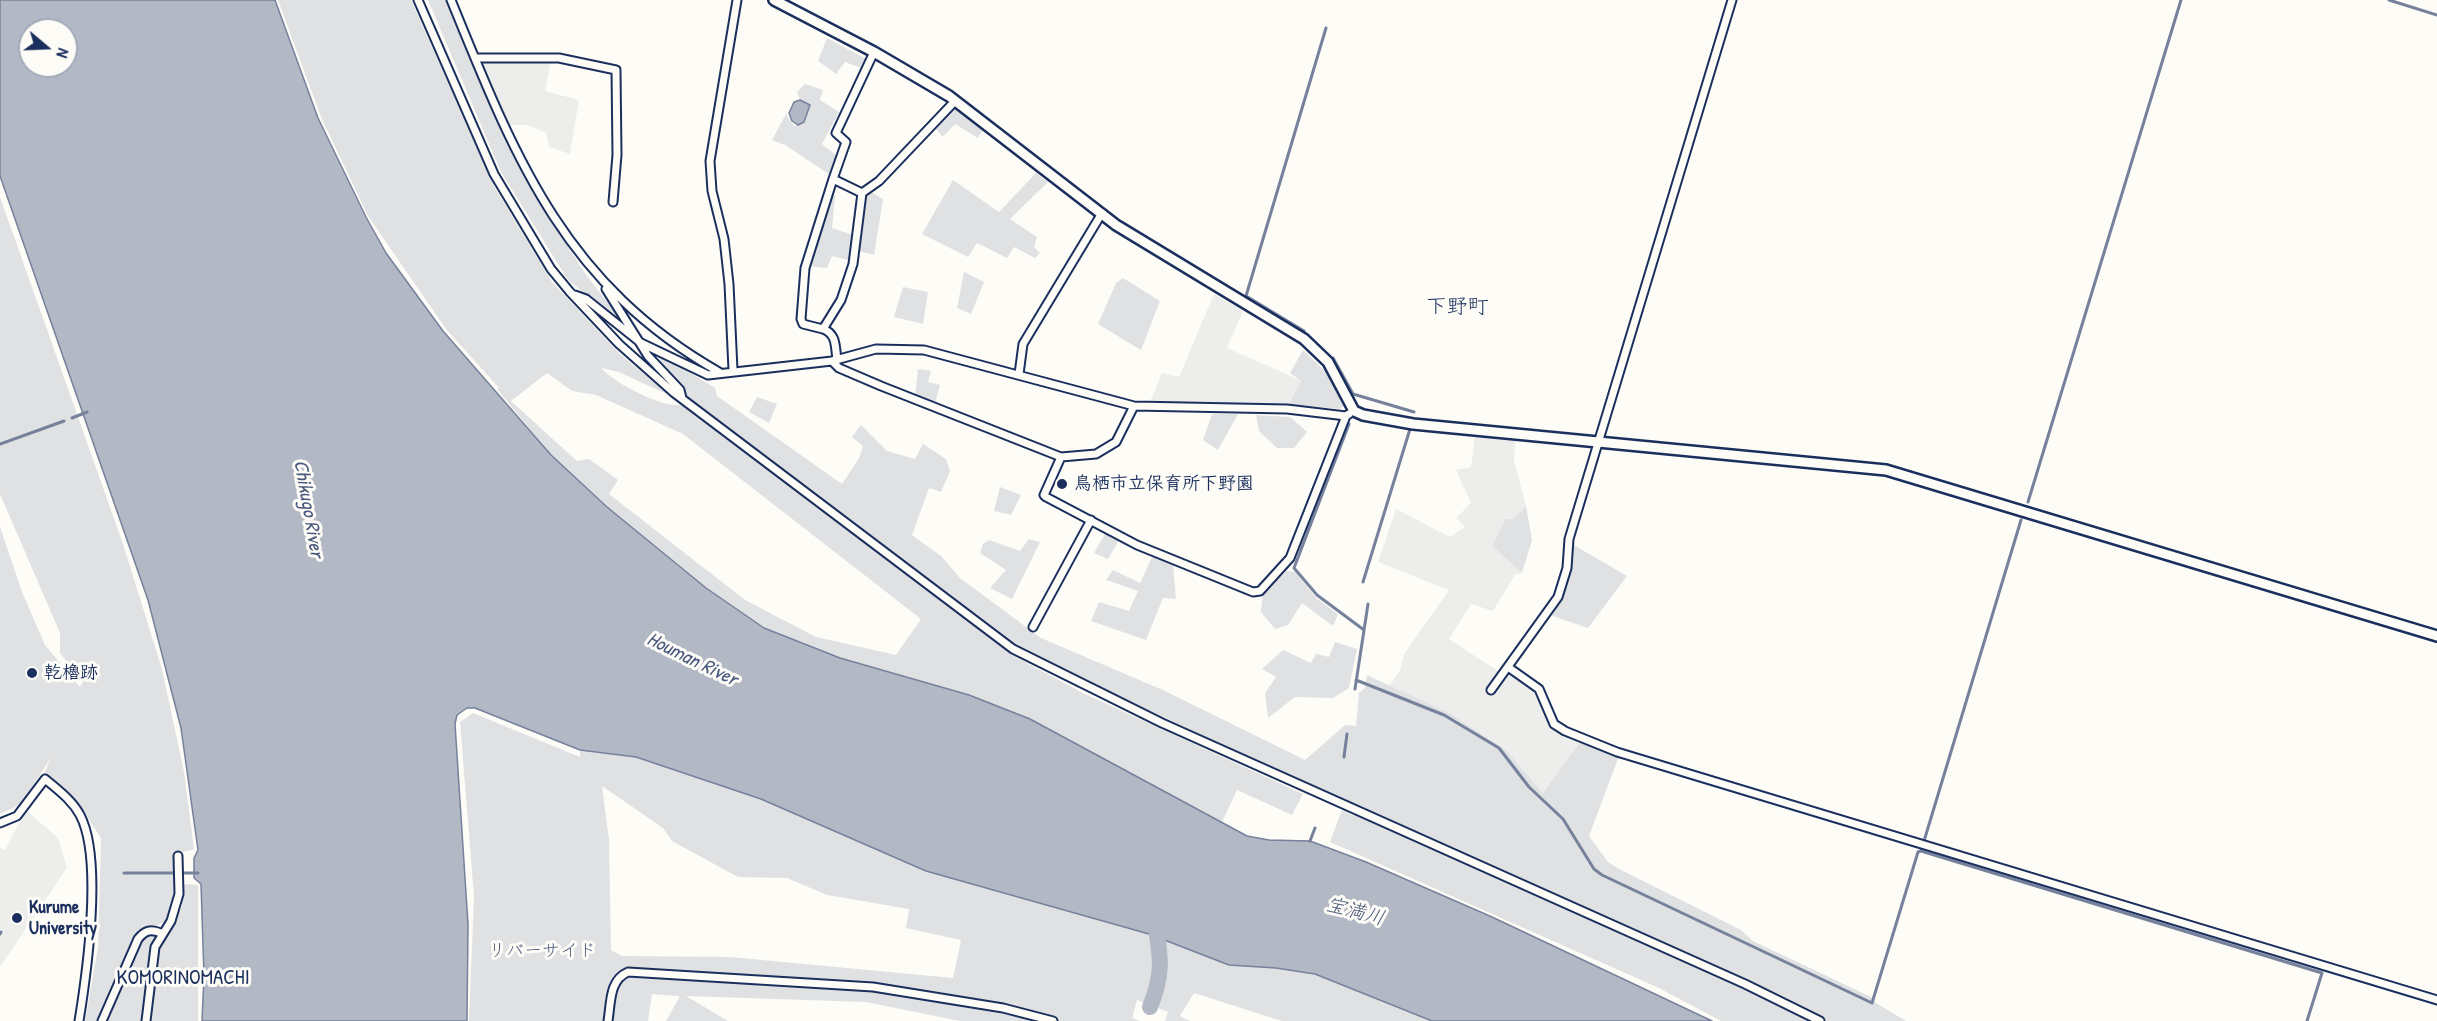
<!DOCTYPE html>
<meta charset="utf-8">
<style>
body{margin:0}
#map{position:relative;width:2437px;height:1021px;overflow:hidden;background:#fdfcf7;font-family:"Patrick Hand",sans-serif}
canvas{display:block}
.north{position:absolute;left:18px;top:18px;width:60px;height:60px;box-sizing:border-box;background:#fdfcf7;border:2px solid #a3aaba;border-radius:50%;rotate:109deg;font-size:16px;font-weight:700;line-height:24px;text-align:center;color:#1b2f5e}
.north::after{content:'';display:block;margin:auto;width:21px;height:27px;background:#1b2f5e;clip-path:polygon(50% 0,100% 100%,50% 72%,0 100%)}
</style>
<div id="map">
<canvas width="2437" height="1021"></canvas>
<div class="north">N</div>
</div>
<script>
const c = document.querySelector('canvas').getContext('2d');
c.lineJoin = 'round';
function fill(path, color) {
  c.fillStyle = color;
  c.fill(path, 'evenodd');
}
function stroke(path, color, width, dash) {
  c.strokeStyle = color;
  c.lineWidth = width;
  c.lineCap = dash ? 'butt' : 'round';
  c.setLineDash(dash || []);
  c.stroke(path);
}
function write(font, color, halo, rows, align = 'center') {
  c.font = font + ' "Patrick Hand","Klee One",sans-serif';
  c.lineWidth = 6;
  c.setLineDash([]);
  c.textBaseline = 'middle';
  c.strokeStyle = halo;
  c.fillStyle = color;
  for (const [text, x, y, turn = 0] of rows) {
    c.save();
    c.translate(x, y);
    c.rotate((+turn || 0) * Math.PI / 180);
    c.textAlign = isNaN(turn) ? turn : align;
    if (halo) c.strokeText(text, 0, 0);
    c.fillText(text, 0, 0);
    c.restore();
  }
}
const built = new Path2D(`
 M486 60 551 61 545 91 579 100 570 154 549 147 546 133 528 125H508L482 66Z
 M1214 294 1243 311 1227 348 1302 381 1289 404H1149L1162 373 1179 377Z
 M1475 436 1515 441 1514 461 1526 506 1492 546 1522 573 1515 575 1493 611 1471 604 1449 639 1498 671 1504 668 1539 690 1550 725 1580 742 1543 793 1506 750 1451 714 1389 686 1400 670 1404 654 1449 590 1378 562 1396 509 1450 537 1465 527 1456 518 1471 503 1456 470 1471 467Z
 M26 810 58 838 67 868 0 967V847L5 850Z`);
const green = new Path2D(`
 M278 0H411L495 188 552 282 620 354 669 395 619 372 601 368C616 384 660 407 681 405L1012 655 1083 693 1303 794 1292 815 1237 790 1222 822 1030 719 969 695 840 658 764 628 706 588 607 507 551 455 497 389 499 388 446 329 368 216 321 117ZM547 373 572 391 596 395 683 434 921 619 896 655 816 637 745 600 609 494 618 480 589 459 577 461 511 401Z
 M428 0H447L463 44 525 179 584 272 625 325 568 280 501 172Z
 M827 38 866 59 861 68 845 62 836 74 818 61Z
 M805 84 823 90 820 100 839 112 822 144 837 156 830 175 785 145 772 140 786 114 794 126 804 122 810 105 800 100 797 92Z
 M955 107 983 130 978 138 955 124 943 137 934 127Z
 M1036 173 1048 182 1010 219 1037 237 1034 247 1040 253 1035 258 1014 247 1007 258 977 243 968 257 922 234 953 180 999 212Z
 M871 192 883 199 874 255 858 251 866 195Z
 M829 194 835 196 832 228 853 235 848 260 832 256 827 268 807 266Z
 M0 197 123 544 162 669 184 772 194 849 175 854C175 874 182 916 158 925 152 927 145 928 139 929L98 1021H85L98 947 101 838 75 798 44 774 51 758 20 805 0 814V527L22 592 45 645 80 687 83 682 60 653V633L0 494Z
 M964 272 984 282 971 314 957 308Z
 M1123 278 1160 301 1141 350 1098 324 1116 283Z
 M903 287 928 292 923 324 894 317Z
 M1303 350 1325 371 1343 406 1340 409 1289 404 1301 381 1290 373Z
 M659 354 715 388 717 396 842 484 859 458 863 446 852 437 861 425 887 451 915 459 923 444 946 459 950 471 941 492 929 488 912 535 941 556 960 578 1041 638 1165 691 1305 760 1345 725 1356 726 1359 693 1365 688 1367 675 1451 714 1506 750 1543 793 1580 742 1619 756 1589 836 1608 862 1619 869 1741 930 1753 941 1871 997 1876 1003 1906 1021H1721L1659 988 1330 842 1342 810 1354 816 1357 807 1088 682 1016 644 684 394 675 378 660 363Z
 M918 369 931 371 928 382 940 385 935 403 915 396Z
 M757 397 777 404 769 423 749 412Z
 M1212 414H1238L1218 450 1203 440Z
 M1256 415 1290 417 1307 432 1294 448H1277L1259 431Z
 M1000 487 1021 495 1011 515 994 511Z
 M1526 506 1532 540 1522 573 1492 546 1506 519H1514Z
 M1106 532 1119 540 1108 559 1094 553Z
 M1029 539 1040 542 1012 599 990 588 1006 570 980 553 983 544 989 540 1020 551Z
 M1572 544 1627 576 1588 628 1550 615C1564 591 1570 571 1572 544Z
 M1152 557 1173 565 1176 599 1163 598 1146 640 1091 621 1099 602 1129 611 1138 591 1106 580 1113 570 1140 583Z
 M1287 571 1295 572 1316 598 1338 614 1333 626 1302 603 1288 625 1275 629 1261 612 1263 593Z
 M1335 642 1357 649 1349 688 1333 698 1295 697 1268 718 1265 693 1276 677 1262 669 1283 650 1311 663 1316 654 1329 657Z
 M473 713 580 757V750L636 757 761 799 926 871 1149 934 1229 965 1276 968 1315 974 1432 1021H1282L1194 993 1180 1016 1190 1021H1165L1168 1012 1137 1000 1132 1018 1140 1021H960L866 1002 686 996 728 1021H666L680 996 652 994 648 1021H469L474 896 460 722ZM602 786 663 828 672 841 738 877 787 878 827 895 909 909 906 928 961 940 953 978 730 957 622 956 611 950 609 840Z
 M183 884 198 885V1021H150L160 945 182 907Z
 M149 935H157L152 947 143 1021H106L139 943Z`);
const water = new Path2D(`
 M0 0H275L318 118 366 217 386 253 443 331 551 455 607 507 706 588 764 628 840 658 969 695 1030 719 1247 836 1269 840 1310 841 1366 862 1492 917 1712 1021H1432L1315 974 1276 968 1229 965 1149 934 926 871 761 799 636 757 580 750 475 708H467L457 715 455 724 468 924 467 1021H202L204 976 201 884 194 878V858L198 850 181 728 148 600 0 176ZM30 30H66V66H30Z
 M800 100 810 105 804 122 798 125 792 121 789 113 794 102Z`);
const stream = new Path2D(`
 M2389 0 2437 15
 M1304 331 1246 296 1326 28
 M1333 358 1353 394 1414 412
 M72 418 87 412
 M1349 424 1294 568 1317 595 1364 630
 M1426 430 1454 433
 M0 444 64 421
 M2028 502 2181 0
 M2021 520 1921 851 2322 973 2307 1021
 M1363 582 1410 429
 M1356 680 1444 715 1499 748 1529 787 1563 819 1594 869 1602 875 1872 1003 1918 852 1921 851
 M1355 689 1368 604
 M1344 757 1347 734
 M1310 841 1315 828
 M124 873H198
 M0 934 1 932`);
const river = new Path2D(`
 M1150 1007C1165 969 1160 955 1154 916`);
const minor = new Path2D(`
 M418 0 494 174 551 269 570 292 619 344 673 392 1013 649 1162 723 1745 984 1820 1021
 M451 0C515 157 563 283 719 372
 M476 58H559L616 70 617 155 613 202
 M862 193 879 181 955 101
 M606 289 648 356 680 390 682 398
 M575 295 586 299 641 343 708 375 832 361 876 349 924 350 1134 406 1287 409 1346 416
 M823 329 803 324 801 319 805 268 833 179
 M837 360C835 347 837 334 823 329L841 300 853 264 862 193 833 179 846 142 836 133 874 52
 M832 361 839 368 881 386 1061 457 1096 454 1116 442 1134 406
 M733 370 729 284 724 239 712 191 710 161 737 0
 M1019 374 1023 344 1102 213
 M1061 457 1044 495 1046 497 1137 545 1253 592 1260 591 1290 558 1346 416 1349 414
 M1033 627 1091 520
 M1508 667 1539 689 1554 724 1565 731 1617 752 2437 1000
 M1491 690 1558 597 1567 568 1569 539 1732 0
 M0 823 17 816 45 779C58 790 72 800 80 815 103 858 87 972 79 1021
 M102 1021 138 939C145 930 151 929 161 933
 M146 1021 155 947 171 921 179 894 178 856
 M608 1021C611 1003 609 980 628 972L873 987 1003 1008 1053 1021`);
const tertiary = new Path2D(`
 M774 0 874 52 949 96 1116 225 1304 339 1328 362 1354 411 1363 415 1413 424 1886 470 2437 636`);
const markers = [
 [1062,484,6,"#1b2f5e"],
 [32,673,6,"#1b2f5e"],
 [17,918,6,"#1b2f5e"]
];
const poiNames = [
 ["鳥栖市立保育所下野園",1074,484],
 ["乾櫓跡",44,673],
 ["Kurume",29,908],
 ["University",29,929]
];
const parkNames = [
 ["リバーサイド",542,951]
];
const waterNames = [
 ["Chikugo River",308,509,80],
 ["Houman River",692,660,26],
 ["宝満川",1355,912,15]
];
const quarterNames = [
 ["下野町",1457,307],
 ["KOMORINOMACHI",183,978]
];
fill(built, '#edeeec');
fill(green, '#e0e1e3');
fill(water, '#b3b8c5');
stroke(water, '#76819c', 1.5);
stroke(stream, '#76819c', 3);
stroke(river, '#b3b8c5', 16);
stroke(minor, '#1b2f5e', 11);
stroke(tertiary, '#1b2f5e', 14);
stroke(minor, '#fdfcf7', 7);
stroke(tertiary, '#fdfcf7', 9);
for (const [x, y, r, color] of markers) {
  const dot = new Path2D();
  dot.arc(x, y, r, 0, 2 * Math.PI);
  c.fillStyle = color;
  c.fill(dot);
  stroke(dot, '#fdfcf7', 2);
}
write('bold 18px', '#1b2f5e', '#fdfcf7', poiNames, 'left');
write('18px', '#4c5c7f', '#fdfcf7', parkNames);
write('italic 20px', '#49587d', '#fdfcf7', waterNames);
write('21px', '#1b2f5e', '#fdfcf7', quarterNames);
</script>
